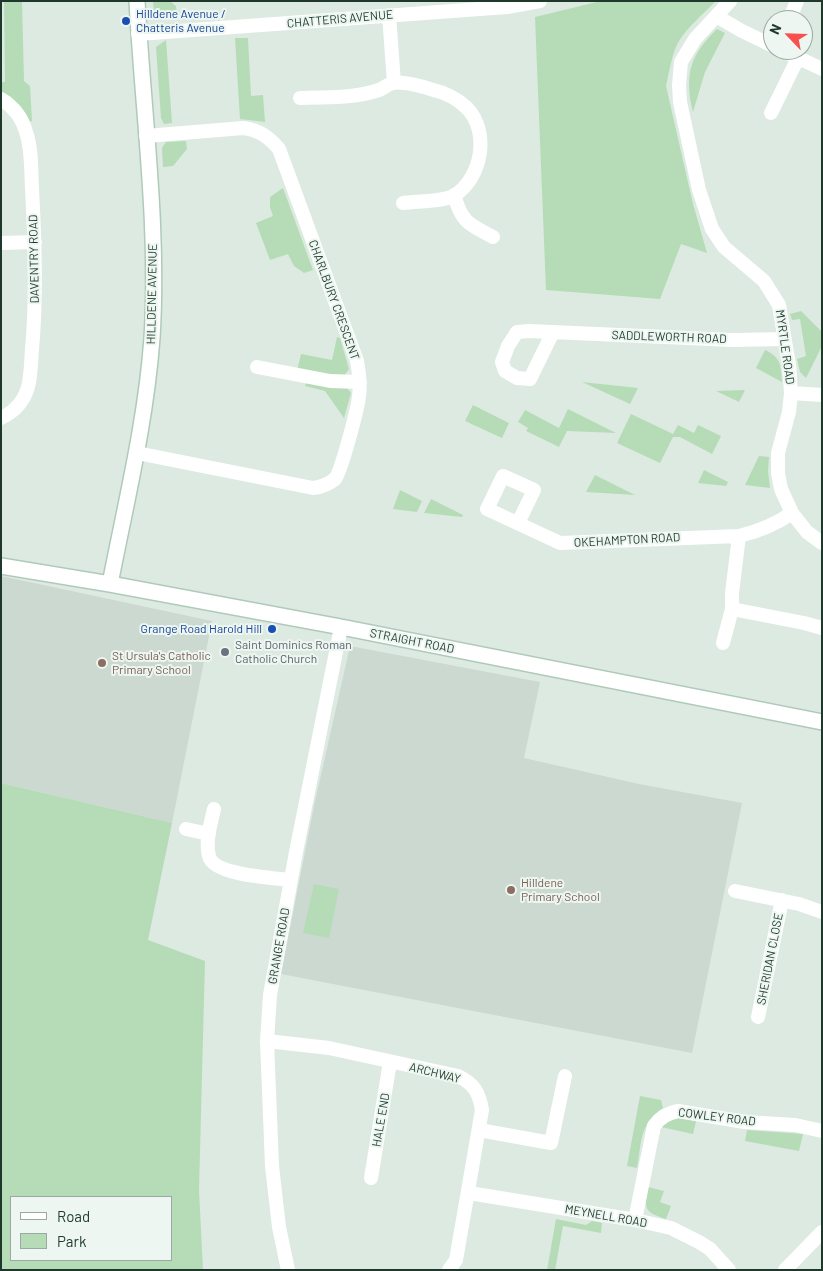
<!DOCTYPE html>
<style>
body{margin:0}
#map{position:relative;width:823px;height:1271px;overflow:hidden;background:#ddeae1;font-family:Barlow,sans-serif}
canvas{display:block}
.frame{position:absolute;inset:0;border:2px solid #1e392c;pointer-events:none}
.legend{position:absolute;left:10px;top:1196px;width:162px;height:65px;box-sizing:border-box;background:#edf6f0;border:1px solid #9aaaa2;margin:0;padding:6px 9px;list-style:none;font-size:15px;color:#1e392c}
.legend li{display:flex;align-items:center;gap:10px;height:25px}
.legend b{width:25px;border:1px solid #9aaaa2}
.north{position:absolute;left:763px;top:10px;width:50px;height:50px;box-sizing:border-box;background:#edf6f0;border:1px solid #9aaaa2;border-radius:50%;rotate:294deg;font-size:14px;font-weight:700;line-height:20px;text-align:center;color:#1e392c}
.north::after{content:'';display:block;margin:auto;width:18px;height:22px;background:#f6514f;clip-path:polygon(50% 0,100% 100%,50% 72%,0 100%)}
</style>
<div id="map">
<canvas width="823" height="1271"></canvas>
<div class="frame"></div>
<ul class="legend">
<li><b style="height:6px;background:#fff"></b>Road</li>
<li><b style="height:14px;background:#b5dcb6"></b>Park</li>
</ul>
<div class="north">N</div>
</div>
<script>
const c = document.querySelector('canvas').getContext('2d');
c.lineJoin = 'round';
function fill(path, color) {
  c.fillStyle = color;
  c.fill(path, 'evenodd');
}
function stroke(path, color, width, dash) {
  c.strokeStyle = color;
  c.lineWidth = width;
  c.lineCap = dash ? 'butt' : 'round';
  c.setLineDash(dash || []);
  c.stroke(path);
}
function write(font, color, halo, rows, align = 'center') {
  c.font = font + ' Barlow,sans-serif';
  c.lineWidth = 4;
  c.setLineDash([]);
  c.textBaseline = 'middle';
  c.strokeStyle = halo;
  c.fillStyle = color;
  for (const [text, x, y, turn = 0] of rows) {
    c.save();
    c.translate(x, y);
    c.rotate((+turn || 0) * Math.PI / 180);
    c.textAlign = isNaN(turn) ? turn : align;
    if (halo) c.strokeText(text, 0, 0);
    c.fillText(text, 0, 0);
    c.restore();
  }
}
const built = new Path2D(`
 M1 576 212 621 172 823 1 783Z
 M350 646 540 682 524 758 639 784 742 803 692 1053 281 974 314 806Z`);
const green = new Path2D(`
 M4 1H22L24 81 30 86 32 121 28 122 11 97 1 92V82H5Z
 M153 1H170L176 6 177 16H160L154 13Z
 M601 1H716C703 14 683 31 676 47 671 59 669 73 666 86L693 204 707 253 681 244 660 299 546 290 535 17Z
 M717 29 725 33 705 72 693 112C684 75 690 55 717 29Z
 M235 38H248L251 96 263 95 265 122 240 119Z
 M166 40 172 123 164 124 161 118 156 47Z
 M186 141 187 149 173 166 163 167 162 148 166 142Z
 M283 188 313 270 304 273 294 266 288 254 270 260 256 223 273 216 270 207V197Z
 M801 311 822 332V346L806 378 800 372 797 359 806 356 800 319 792 320 790 314Z
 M337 337 340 338 349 369 343 377 297 371 301 354 332 360Z
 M765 350C781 357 781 366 782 382L756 368Z
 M307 380 345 385 351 393 344 418 325 391 305 386Z
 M582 382 638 388 630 404Z
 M745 390 739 402 716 391Z
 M473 405 509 423 502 438 465 421Z
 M568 409 616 433 567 431 559 447 526 431 528 428 518 422 525 410 559 428Z
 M631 414 673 434 678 425 694 433 698 425 721 436 712 454 680 437H673L660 463 617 443Z
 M759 456 769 457 768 471 770 488 745 485Z
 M704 470 728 482 726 486 698 483Z
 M595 475 635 495 586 492Z
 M400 490 422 501 417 512 393 509Z
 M431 499 463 515 462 517 424 513Z
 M1 783 172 823 148 940 205 961 199 1190 203 1270H1ZM11 1197H171V1260H11Z
 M314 884 339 889 329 938 303 933Z
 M640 1096 661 1100 663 1108C639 1124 642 1142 637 1168L627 1166Z
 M679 1118 696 1121 693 1134 661 1127 669 1120Z
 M747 1130 803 1134 799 1151 745 1141Z
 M648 1187 664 1191 660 1202 671 1206 666 1219C644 1212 644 1209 648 1187Z
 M556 1219 586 1225 592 1221 602 1223 601 1233 563 1226 555 1270H547Z`);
const street = new Path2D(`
 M730 1 695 39 681 62 679 85 680 102 699 190 712 229 724 247 764 281 779 305 789 365 791 393 789 412 778 453V473L781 489 792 513C775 525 760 531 739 536L732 593V609L804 623 822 628
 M389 15 394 83
 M716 16 742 31 773 46
 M789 20 797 1
 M138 34 507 7 540 1
 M781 50 822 69
 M300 98C316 97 334 98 350 96 359 95 370 93 379 90 384 88 388 84 393 83 401 81 422 86 430 89 443 92 457 98 467 108 490 132 482 177 455 195 444 202 417 201 403 203
 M1 99C14 107 22 117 26 132 32 149 31 170 32 189 35 242 37 296 32 349 31 362 31 376 28 387 24 401 14 412 1 418
 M771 113 798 58
 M454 195C462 223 469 224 493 237
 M1 243 35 242
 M553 332 530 379 517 378 505 371 502 362 508 346 517 332 529 331 733 340 784 339
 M257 367 330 381 360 382
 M791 393 822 395
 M137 453 313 488C321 487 329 484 335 479 341 472 358 408 359 396 361 384 359 372 357 361L279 149C269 137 259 130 243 128L146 136
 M792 513 807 532 822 543
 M518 523 534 490 503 476 487 509 560 543 739 536
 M723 643 732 609
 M214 809C211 823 205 841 209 856 213 875 273 878 291 880
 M186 829 209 834
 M735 891 799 904 822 912
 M758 1017 782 900
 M267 1041 329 1048 458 1076C474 1084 479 1092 482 1110L456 1260 449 1270
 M479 1130 551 1143 565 1076
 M371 1178 390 1062
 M469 1193 635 1220 671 1228 699 1242 710 1249 729 1270
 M635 1220 654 1126C660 1117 667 1113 678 1111L745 1122 795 1125 822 1131
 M288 1270 279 1227 272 1166 267 1041 270 995 296 852 341 627
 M785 1270 822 1232`);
const secondary = new Path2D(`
 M1 566 110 584 341 627 822 722
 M110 584C126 502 146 421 152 338 159 226 143 113 137 1`);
const markers = [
 [126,21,5,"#1a4fb4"],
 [272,629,5,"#1a4fb4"],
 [225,652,5,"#6b7280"],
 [102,663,5,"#8d6e63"],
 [511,890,5,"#8d6e63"]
];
const transitNames = [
 ["Hilldene Avenue /",136,14],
 ["Chatteris Avenue",136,28],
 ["Grange Road Harold Hill",262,629,"right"]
];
const streetNames = [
 ["CHATTERIS AVENUE",340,19,-5],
 ["DAVENTRY ROAD",34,259,-91],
 ["HILLDENE AVENUE",152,294,-89],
 ["CHARLBURY CRESCENT",334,300,70],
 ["SADDLEWORTH ROAD",669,337,2],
 ["MYRTLE ROAD",785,347,82],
 ["OKEHAMPTON ROAD",627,540,-3],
 ["STRAIGHT ROAD",412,641,11],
 ["GRANGE ROAD",279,946,-80],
 ["SHERIDAN CLOSE",770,959,-79],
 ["ARCHWAY",435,1073,14],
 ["COWLEY ROAD",717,1117,7],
 ["HALE END",381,1120,-80],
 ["MEYNELL ROAD",606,1216,10]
];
const worshipNames = [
 ["Saint Dominics Roman",235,645],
 ["Catholic Church",235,659]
];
const educationNames = [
 ["St Ursula's Catholic",112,656],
 ["Primary School",112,670],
 ["Hilldene",521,883],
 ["Primary School",521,897]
];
fill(built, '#cbd9d0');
fill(green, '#b5dcb6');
stroke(secondary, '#b0caba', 18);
stroke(street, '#fff', 14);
stroke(secondary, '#fff', 15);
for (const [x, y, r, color] of markers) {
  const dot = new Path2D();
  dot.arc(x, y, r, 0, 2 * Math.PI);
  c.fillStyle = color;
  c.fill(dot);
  stroke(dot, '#edf6f0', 2);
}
write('12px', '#164399', '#edf6f0', transitNames, 'left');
write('12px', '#1e392c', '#edf6f0', streetNames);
write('12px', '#5b616d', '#edf6f0', worshipNames, 'left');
write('12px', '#785e54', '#edf6f0', educationNames, 'left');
</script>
